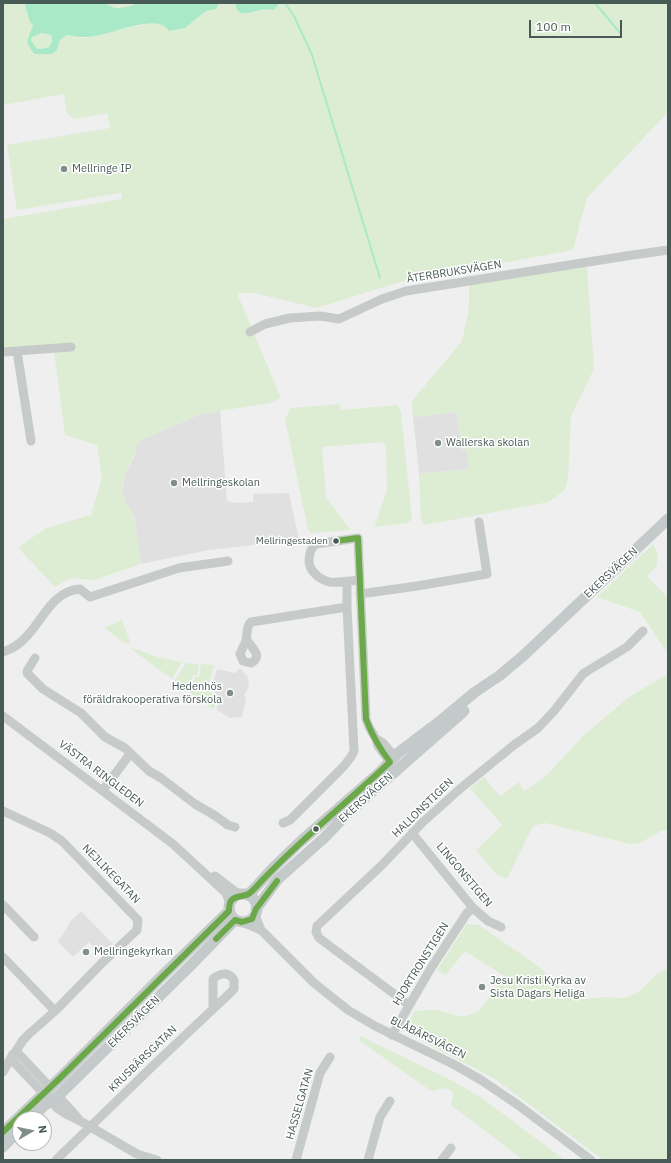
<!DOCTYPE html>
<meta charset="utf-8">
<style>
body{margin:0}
#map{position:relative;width:671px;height:1163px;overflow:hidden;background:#efefef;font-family:"IBM Plex Sans",sans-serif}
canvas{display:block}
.frame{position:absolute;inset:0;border:4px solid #475a55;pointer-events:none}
.north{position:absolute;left:12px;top:1111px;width:40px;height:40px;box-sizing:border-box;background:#fff;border:1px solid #b5bdbb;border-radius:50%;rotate:81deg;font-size:11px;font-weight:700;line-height:16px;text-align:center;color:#475a55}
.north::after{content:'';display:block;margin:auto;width:14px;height:18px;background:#828e8b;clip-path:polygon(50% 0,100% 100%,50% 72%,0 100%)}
.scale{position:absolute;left:529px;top:20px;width:93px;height:18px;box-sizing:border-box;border:2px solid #475a55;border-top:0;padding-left:5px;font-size:12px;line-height:14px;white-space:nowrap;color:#475a55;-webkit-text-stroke:3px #fff;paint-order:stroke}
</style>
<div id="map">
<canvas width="671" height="1163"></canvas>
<div class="frame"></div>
<div class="north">N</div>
<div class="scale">100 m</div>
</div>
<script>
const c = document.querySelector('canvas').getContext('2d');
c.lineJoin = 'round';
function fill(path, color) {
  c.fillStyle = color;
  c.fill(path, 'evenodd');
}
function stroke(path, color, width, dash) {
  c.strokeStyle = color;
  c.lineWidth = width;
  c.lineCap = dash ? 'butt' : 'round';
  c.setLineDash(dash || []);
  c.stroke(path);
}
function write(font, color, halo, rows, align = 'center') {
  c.font = font + ' "IBM Plex Sans",sans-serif';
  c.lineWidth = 3;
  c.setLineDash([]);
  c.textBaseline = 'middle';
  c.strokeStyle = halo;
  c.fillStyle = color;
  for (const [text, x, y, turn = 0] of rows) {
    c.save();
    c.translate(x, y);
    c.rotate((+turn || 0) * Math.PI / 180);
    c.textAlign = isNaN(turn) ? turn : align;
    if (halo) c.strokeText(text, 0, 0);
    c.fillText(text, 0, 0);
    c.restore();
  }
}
const education = new Path2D(`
 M220 411 227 501 235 503 253 502V494L289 493 299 540 209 550 141 564 134 516 125 503 122 490 124 477 135 455 136 446 143 439 201 414Z
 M457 412 461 450H467L469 469 419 474 413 417Z
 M240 668 248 677 249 686 244 696 246 698 242 717 230 718 217 710 218 702 214 689 213 682 217 669 235 673Z
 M81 911 113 944 102 955 89 942 73 957 58 942 71 921Z`);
const green = new Path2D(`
 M3 3H24L27 14 33 25 28 42 35 54H51L57 50 60 40 67 35 82 38 97 36 109 31 153 23 163 25 176 30 185 28 206 11 216 9 219 3H235L236 8 240 13C245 13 250 14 255 12 262 10 264 8 272 10L275 9 279 3H668V112L587 198 573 250 404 281 316 308 254 293H237L281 398 270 403 201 414 143 439 136 446C135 462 121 473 122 490 122 502 132 508 134 518 137 533 139 549 141 564L94 580 71 578 55 587 22 552 19 547 46 528 91 515 102 478 97 445 65 435 54 351 3 352V219L122 199 121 193 17 210 7 145 110 128 107 113 75 119 67 114 64 94 3 105Z
 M107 3H137L131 6 119 8H115L108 5Z
 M42 33 47 34 52 36V41L49 47 41 49H37L31 40 32 37Z
 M587 267 594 369 571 416 568 480 564 491 549 502 424 525 421 519 419 474 469 469 467 450 461 451 457 412 413 417 412 401 462 341 469 308V285Z
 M340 404 341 410 398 405 401 413 412 519 407 523 374 527 387 491 386 445 382 442 322 447 326 497 350 530 311 533 308 530 285 419 291 408Z
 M653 544 658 553 657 566 647 576 668 598V654L640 612 597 597Z
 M122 620 131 644 125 643 104 628Z
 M132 648 158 657 182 662 172 679 131 649Z
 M186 663 199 664 197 675H193L187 691 175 682V680Z
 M201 664 213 665 214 666 209 684 215 706 213 709 189 692 195 677H199Z
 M668 674V830L661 831 640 843 630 844 545 823 533 826 507 879 495 873 476 850 502 825 470 788 484 777 500 796 519 782 524 791 545 777 583 736 629 697Z
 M467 924 479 925 538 966 575 1000 606 997 617 998 629 997 641 990 657 974 668 968V1160H603L495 1079 403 1031 415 1011C422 1011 430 1009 437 1010 455 1014 464 1022 481 1009L504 976 465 951 446 975 437 970Z
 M360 1036 453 1081 482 1098 565 1160H523L451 1105 453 1096 452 1091 446 1088 431 1091 360 1041Z`);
const water = new Path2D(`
 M24 3H107L108 5 115 8H119L131 6 137 3H219L216 9 206 11 185 28 169 31C167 28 165 26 162 25 145 19 113 33 95 36 85 38 77 37 67 35L60 40 57 50 52 54H35L31 50 27 42 33 25 30 22ZM42 33 47 34 52 36V41L49 47 41 49H37L31 40 32 37Z
 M235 3H279L275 9 272 10C260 7 252 15 240 13L236 8Z`);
const stream = new Path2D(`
 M285 3 294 16 312 55 380 278
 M595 3 620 33`);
const minor = new Path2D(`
 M250 332 265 324 290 318 320 316 339 319 382 299 406 291 626 256 668 250
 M17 351 31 441
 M3 352 71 347
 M359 580C350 581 339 583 330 582 320 580 309 571 309 561 309 554 311 548 316 544L358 538 366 719 369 727 376 739 378 746 390 762
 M347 581V607
 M360 594 417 586 487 574 479 522
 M246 639C251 647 264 656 251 663L243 661 240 654C242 649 244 645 246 641 248 634 245 628 251 622L347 607 354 751 351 757 343 767 290 820 283 823
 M3 652C12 649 20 644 26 637 43 620 52 591 80 589L90 597 179 568 228 561
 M35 658 27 671V673L43 689 81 713 105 737 125 748 149 771 161 778 195 804 214 815 228 825 235 827
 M3 716 173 844 226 893 230 903
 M376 739 383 743 394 756
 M103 790 130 754
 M3 811 50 833 62 841 138 920 137 930 102 963 55 1011 29 1034 23 1040 16 1051 50 1087
 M412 833 473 908 488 921 501 927
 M215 876 236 892 242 894
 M3 905 34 937
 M255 915 261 930 314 983 348 1010 375 1026 455 1065 481 1080 518 1105 591 1160
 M242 922 261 930
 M3 957 55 1011
 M409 1005 319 938 316 932 317 926 382 865 423 822 461 788 514 745 538 728 554 711 583 674 589 670 627 647 643 631
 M392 1035 431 968 467 913 473 908
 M11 1059 43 1093
 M3 1072 13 1054
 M58 1096 78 1118
 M51 1101 57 1108 66 1114 82 1122 137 1154 157 1160
 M56 1160 159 1060 229 994 234 989V980C228 971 220 973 213 979V1009
 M296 1160 320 1073 330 1057
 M368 1160 380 1117 390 1101
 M442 1160 451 1148`);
const major = new Path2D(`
 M229 908a14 14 0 1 1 28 0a14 14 0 1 1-28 0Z
 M247 895 253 890 273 868 300 842 379 773 398 753 439 722 475 692 499 676 523 656 668 519
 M256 909 278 879 324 838 349 812 464 711
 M30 1119 45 1105 58 1096 191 965 235 920
 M3 1132 60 1078 160 978 229 911
 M3 1147 20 1129`);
const bus1 = new Path2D(`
 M216 939 235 920 242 922 252 919 256 909 277 881
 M3 1132 60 1078 229 911C229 896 235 898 246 895 250 894 253 890 256 887 297 842 346 804 390 762 380 749 372 735 366 719L358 538 336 541`);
const markers = [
 [64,169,4,"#828e8b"],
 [438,443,4,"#828e8b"],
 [174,483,4,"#828e8b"],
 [336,541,3.5,"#475a55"],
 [230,693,4,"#828e8b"],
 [316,829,3.5,"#475a55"],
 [86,952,4,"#828e8b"],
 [482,987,4,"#828e8b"]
];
const busNames = [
 ["Mellringestaden",328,541]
];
const poiNames = [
 ["Mellringe IP",72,169],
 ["Wallerska skolan",446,443],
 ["Mellringeskolan",182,483],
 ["Hedenhös",222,687,"right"],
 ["föräldrakooperativa förskola",222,700,"right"],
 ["Mellringekyrkan",94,952],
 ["Jesu Kristi Kyrka av",490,981],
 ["Sista Dagars Heliga",490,994]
];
const streetNames = [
 ["ÅTERBRUKSVÄGEN",454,272,-9],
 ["EKERSVÄGEN",611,573,-43],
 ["VÄSTRA RINGLEDEN",101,774,37],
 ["EKERSVÄGEN",366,798,-42],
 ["HALLONSTIGEN",423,808,-44],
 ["NEJLIKEGATAN",111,874,46],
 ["LINGONSTIGEN",464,875,50],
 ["HJORTRONSTIGEN",421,964,-58],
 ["EKERSVÄGEN",134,1022,-45],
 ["BLÅBÄRSVÄGEN",428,1038,26],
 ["KRUSBÄRSGATAN",143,1059,-44],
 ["HASSELGATAN",300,1104,-74]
];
fill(education, '#e1e0e1');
fill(green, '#ddedd4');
fill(water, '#aae9c8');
stroke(stream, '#aae9c8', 2);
stroke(minor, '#c6cbca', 9);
stroke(major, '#c4cac9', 11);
stroke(bus1, '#6ba849', 6);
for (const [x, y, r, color] of markers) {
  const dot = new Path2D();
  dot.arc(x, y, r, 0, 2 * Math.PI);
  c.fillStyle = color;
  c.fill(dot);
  stroke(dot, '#fff', 1.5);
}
write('10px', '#475a55', '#fff', busNames, 'right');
write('11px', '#475a55', '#fff', poiNames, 'left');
write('11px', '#475a55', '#fff', streetNames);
</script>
